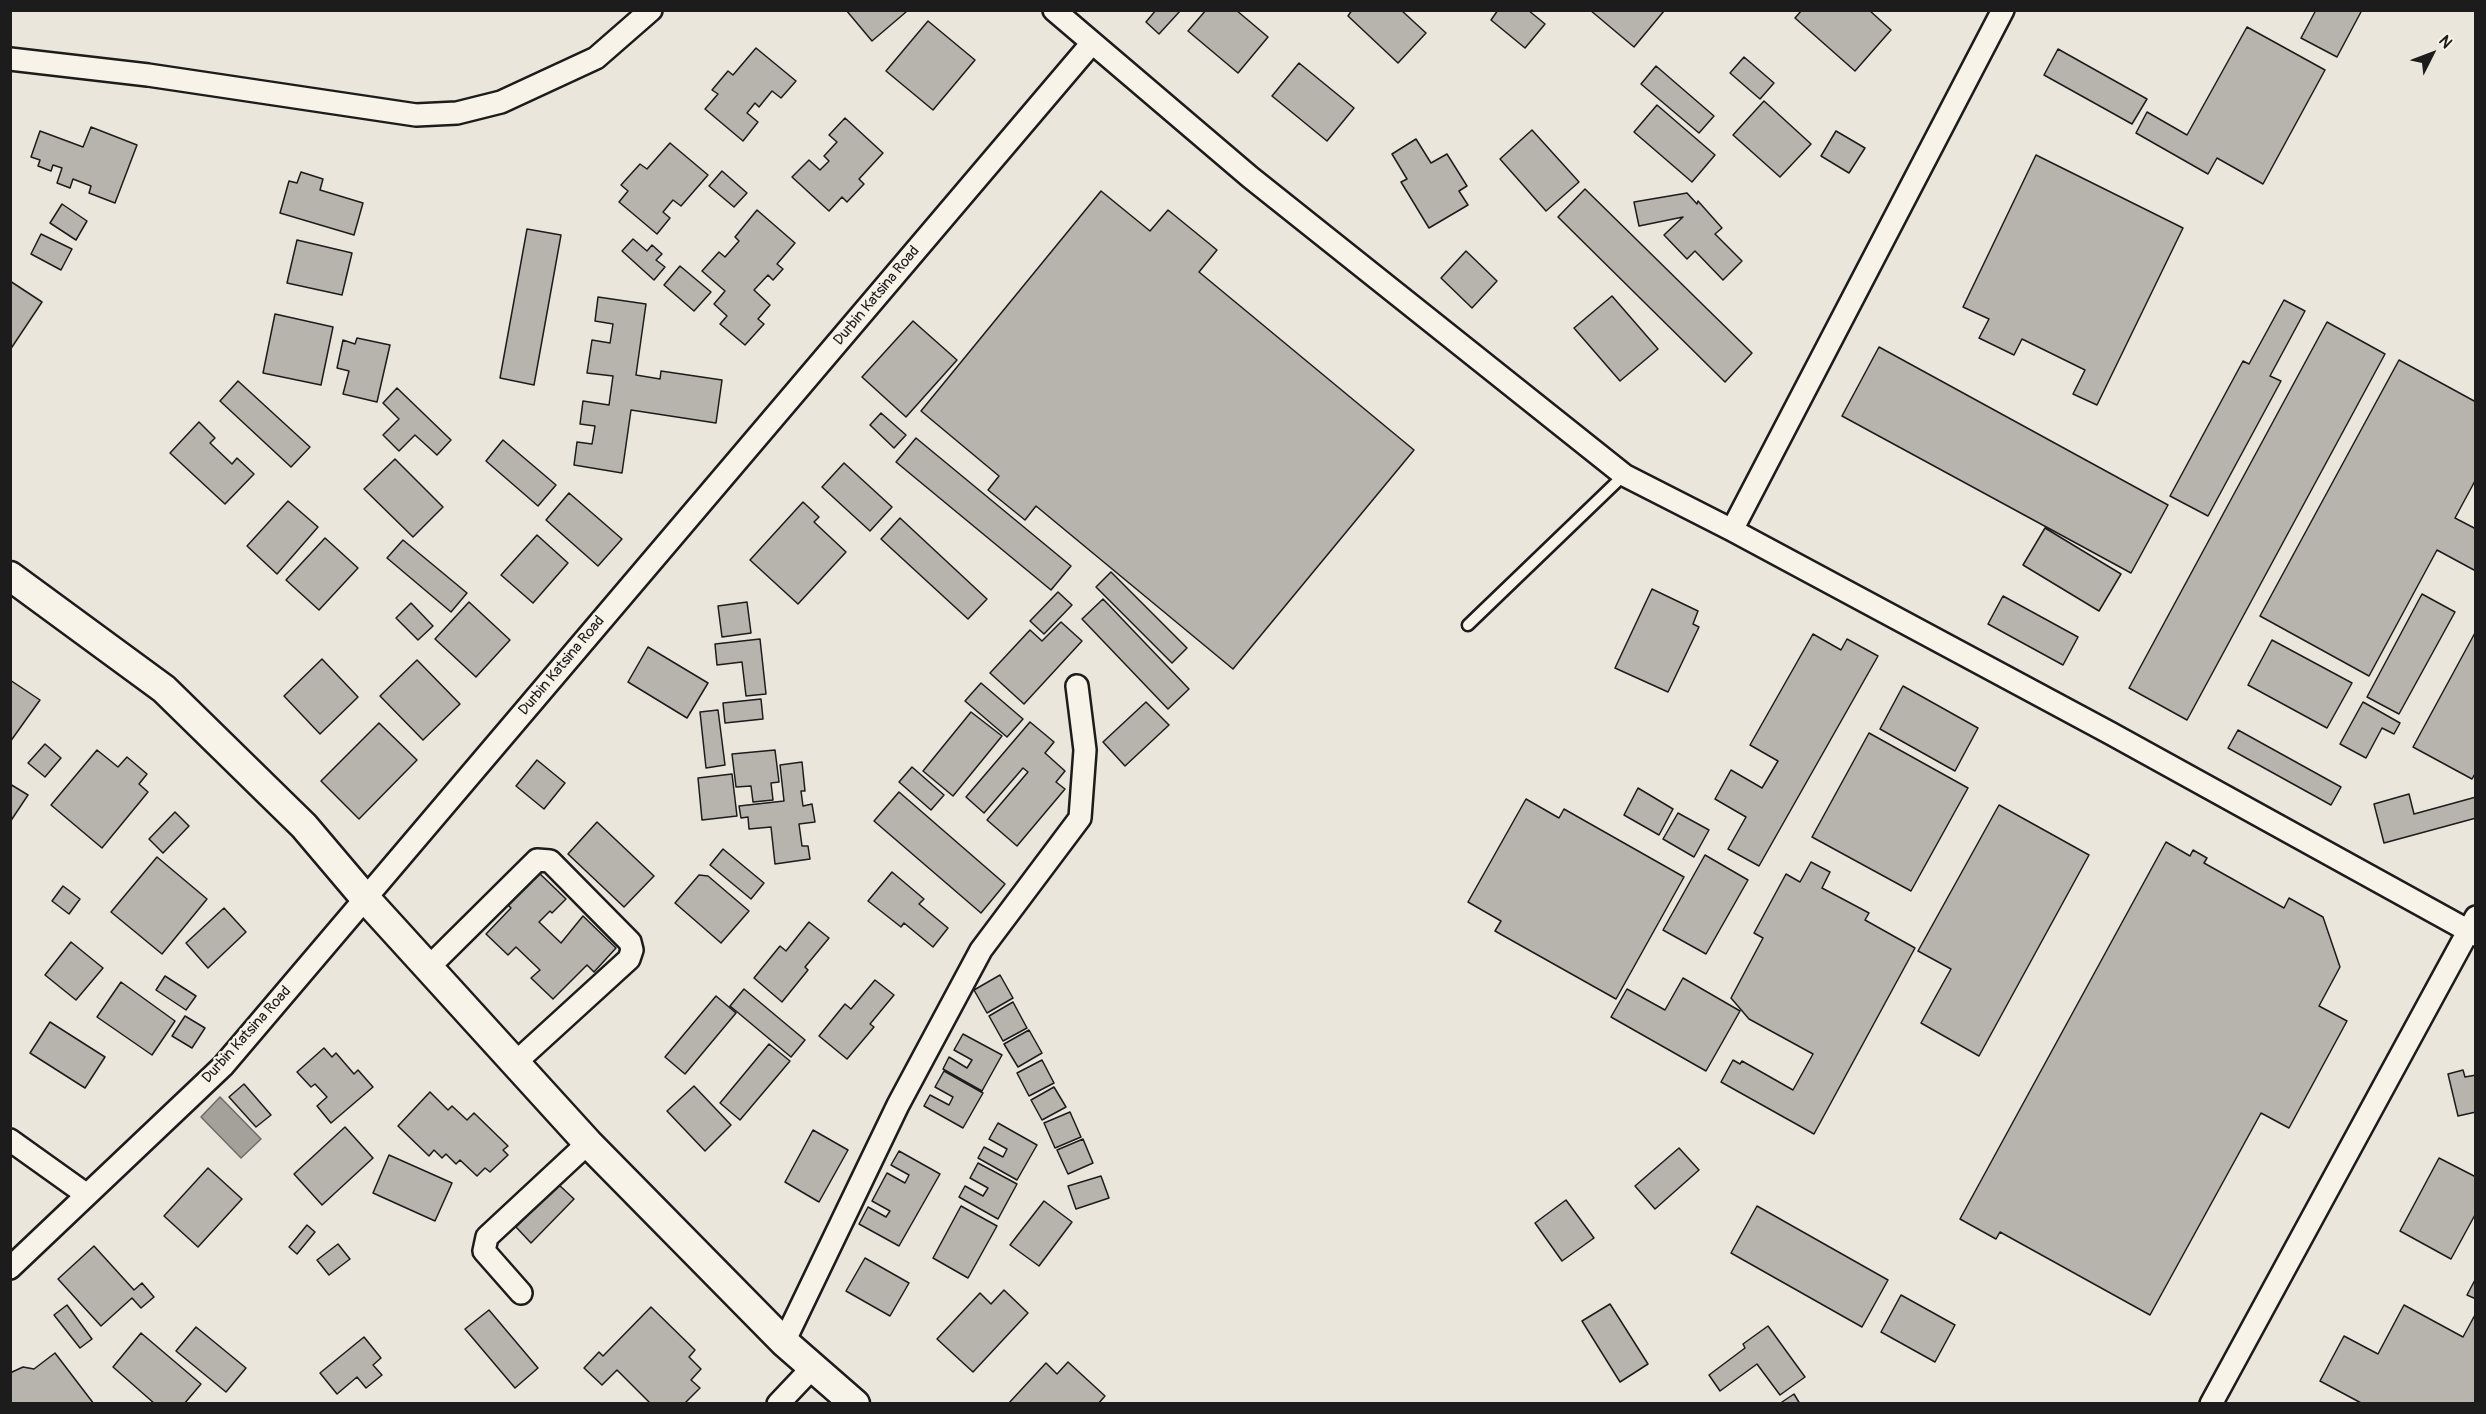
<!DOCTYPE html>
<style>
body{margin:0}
#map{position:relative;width:2486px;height:1414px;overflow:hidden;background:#eae6dc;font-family:Pangolin,sans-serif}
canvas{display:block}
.frame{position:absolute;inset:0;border:12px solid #1c1c1c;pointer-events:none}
.north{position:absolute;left:2402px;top:24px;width:60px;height:60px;-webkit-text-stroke:4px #f7f3e8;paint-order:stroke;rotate:48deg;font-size:16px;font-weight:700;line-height:24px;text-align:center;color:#1c1c1c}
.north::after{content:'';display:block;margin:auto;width:21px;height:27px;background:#1c1c1c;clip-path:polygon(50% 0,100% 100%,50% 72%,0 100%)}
</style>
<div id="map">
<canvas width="2486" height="1414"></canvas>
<div class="frame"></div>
<div class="north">N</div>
</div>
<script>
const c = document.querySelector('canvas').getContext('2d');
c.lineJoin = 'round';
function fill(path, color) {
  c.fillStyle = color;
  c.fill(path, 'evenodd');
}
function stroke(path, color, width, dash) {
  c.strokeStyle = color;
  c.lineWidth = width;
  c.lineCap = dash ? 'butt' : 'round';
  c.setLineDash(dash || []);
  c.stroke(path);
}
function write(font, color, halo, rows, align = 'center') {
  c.font = font + ' Pangolin,sans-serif';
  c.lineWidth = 4.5;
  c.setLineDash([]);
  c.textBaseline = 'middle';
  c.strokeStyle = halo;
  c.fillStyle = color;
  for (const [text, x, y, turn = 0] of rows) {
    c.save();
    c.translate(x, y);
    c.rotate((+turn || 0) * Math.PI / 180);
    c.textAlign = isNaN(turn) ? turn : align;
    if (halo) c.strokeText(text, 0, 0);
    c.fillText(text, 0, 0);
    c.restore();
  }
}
const water = new Path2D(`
 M220 1097 261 1139 241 1158 201 1117Z`);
const building = new Path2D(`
 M846 10H905L906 12 872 41Z
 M1156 10H1181L1159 34 1146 22Z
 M1206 10H1236L1268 37 1238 73 1188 31Z
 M1352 10H1401L1426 33 1398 63 1348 16Z
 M1498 10H1528L1545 24 1525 48 1491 20Z
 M1590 10H1663L1664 11 1634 47Z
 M1802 10H1869L1891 30 1855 71 1795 18Z
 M2316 10H2362L2337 57 2301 38Z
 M928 21 975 60 933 110 886 71Z
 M2247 27 2325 70 2263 184 2217 158 2208 174 2136 133 2147 112 2187 135Z
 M756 48 796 81 781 98 772 91 759 107 755 103 747 113 758 122 743 141 705 109 718 94 712 90 728 71 733 75Z
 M2058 49 2147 99 2132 124 2044 75Z
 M1744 57 1774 83 1760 99 1730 73Z
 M1299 63 1354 108 1327 141 1272 96Z
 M1656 66 1714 116 1699 133 1641 84Z
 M1764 101 1811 144 1780 177 1733 135Z
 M1657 105 1715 155 1692 182 1634 132Z
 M845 118 883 153 859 179 864 184 847 202 842 197 829 211 792 177 809 160 820 170 829 161 824 156 837 142 829 135Z
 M91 127 137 145 115 203 89 193 91 186 73 179 70 188 57 183 62 168 53 165 51 171 38 166 40 160 31 157 40 131 83 147Z
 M1532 130 1579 182 1546 211 1500 159Z
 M1836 131 1865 148 1849 173 1821 156Z
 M1416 139 1431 163 1447 154 1467 186 1459 191 1468 205 1429 228 1401 182 1407 179 1392 154Z
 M670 143 708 175 681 206 673 200 663 212 670 218 657 234 619 202 628 191 621 185 640 164 647 169Z
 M2036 155 2183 228 2097 405 2073 394 2085 370 2022 339 2014 355 1979 338 1989 319 1963 307Z
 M722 171 747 193 734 207 709 186Z
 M301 172 323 179 320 190 363 203 354 235 280 213 289 181 297 183Z
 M1585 189 1752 353 1725 382 1558 217Z
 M1101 191 1150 231 1168 210 1217 250 1199 272 1414 450 1233 669 1036 506 1025 520 988 490 999 476 921 411Z
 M1687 193 1697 204 1698 201 1722 228 1715 234 1742 261 1723 280 1695 251 1687 259 1664 235 1683 217 1639 226 1634 202Z
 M62 204 87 221 76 240 50 223Z
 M757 210 795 243 777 264 783 269 773 280 768 275 754 290 770 305 758 319 764 324 745 345 720 324 727 316 714 304 725 291 702 271 719 252 725 257 739 241 735 237Z
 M527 229 561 235 534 385 500 378Z
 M41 234 72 249 61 270 31 254Z
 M633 239 647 251 652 245 662 254 656 260 665 267 654 280 622 251Z
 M297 240 352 253 342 295 287 283Z
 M1466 251 1497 281 1472 308 1441 278Z
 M680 266 711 292 694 311 664 285Z
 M10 281 42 302 10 350Z
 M1612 296 1658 349 1620 381 1574 328Z
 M598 297 646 304 636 375 660 379 661 371 722 380 716 423 631 410 622 473 574 465 577 442 592 444 595 426 580 424 583 401 609 405 613 376 587 373 592 340 610 343 613 324 595 321Z
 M2284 300 2305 311 2270 376 2281 381 2208 516 2170 496 2243 361 2249 364Z
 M275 314 333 327 321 385 263 373Z
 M913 321 957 360 906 417 862 377Z
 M2327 322 2385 354 2187 720 2129 688Z
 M357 338 390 345 377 402 343 394 349 371 337 368 343 340 355 344Z
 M1879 347 2168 505 2131 573 1842 416Z
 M2399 360 2476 402V479L2455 518 2476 529V568L2474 570 2437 550 2369 676 2260 616Z
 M238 381 310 447 291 467 220 401Z
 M397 388 451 440 437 455 415 435 399 451 383 435 399 419 383 403Z
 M881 413 906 435 894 448 870 425Z
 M199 422 215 438 210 443 232 464 237 458 254 474 225 504 170 453Z
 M916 438 1071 566 1051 590 896 462Z
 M503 440 556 485 538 506 486 461Z
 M395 459 443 507 413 537 364 489Z
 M844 463 892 507 870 531 822 487Z
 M569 493 622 539 598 566 546 520Z
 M288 501 318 527 277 574 247 546Z
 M803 502 819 517 814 522 846 552 798 604 750 560Z
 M900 518 987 599 968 619 881 539Z
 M2045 528 2121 574 2099 611 2023 565Z
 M537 535 568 563 533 603 501 575Z
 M325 538 358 568 319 610 286 580Z
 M403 540 467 593 451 612 387 558Z
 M1111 572 1187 648 1172 663 1096 587Z
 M1652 589 1698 611 1693 624 1699 627 1668 692 1615 668Z
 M1058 592 1072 605 1044 634 1030 621Z
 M2422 594 2455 612 2399 714 2367 697Z
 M2003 596 2078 637 2063 665 1988 624Z
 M1103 599 1189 689 1168 709 1082 619Z
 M469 602 510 640 476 677 435 639Z
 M747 602 751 633 722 637 718 606Z
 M411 603 433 626 418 640 396 618Z
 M1061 622 1082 641 1024 704 990 673 1030 630 1042 641Z
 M2476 631V772L2472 779 2413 747Z
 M1813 634 1841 650 1847 639 1878 656 1759 866 1728 849 1746 817 1715 799 1731 770 1762 788 1778 761 1750 745Z
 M760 639 766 694 746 696 742 662 717 665 715 644Z
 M2272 640 2352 683 2327 728 2248 685Z
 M648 647 708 683 687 718 628 682Z
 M322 659 358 697 320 734 284 696Z
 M417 660 460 704 423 740 380 696Z
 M10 680 40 700 10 742Z
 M981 683 1023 719 1007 737 965 701Z
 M1903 686 1978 728 1955 771 1880 729Z
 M761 699 763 719 725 723 723 703Z
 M1146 702 1169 725 1125 766 1103 742Z
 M2363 702 2400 723 2394 734 2382 728 2366 758 2340 744Z
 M718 710 725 765 706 768 700 712Z
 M971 712 1002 736 953 796 923 771Z
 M1030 722 1054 742 1045 753 1065 771 1056 782 1065 789 1017 846 987 820 1028 772 1023 768 984 813 966 797Z
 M379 723 417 760 359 819 321 781Z
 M2238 730 2341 787 2331 805 2228 748Z
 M1869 733 1968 788 1911 891 1812 837Z
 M45 744 61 758 45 777 28 763Z
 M97 750 118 767 127 757 147 774 139 784 148 792 102 848 51 805Z
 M775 750 779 782 771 783 773 800 753 802 751 786 736 787 732 754Z
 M537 760 565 783 544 809 516 786Z
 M802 762 805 791H801L803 806 812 804 815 822 799 824 802 846H808L810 859 775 864 771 827 749 829 748 817 741 818 739 806 784 801 780 765Z
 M912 767 944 795 931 810 899 782Z
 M732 774 737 816 702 820 698 778Z
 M10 784 28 795 10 822Z
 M1638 788 1673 809 1659 835 1624 815Z
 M899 792 1005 884 981 913 874 821Z
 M2409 794 2414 814 2476 797V818L2384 843 2374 804Z
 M1526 799 1559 818 1564 809 1684 877 1616 999 1495 931 1501 921 1468 902Z
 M1999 805 2089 855 1979 1056 1921 1023 1951 969 1918 951Z
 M175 812 189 826 163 853 149 839Z
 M1678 813 1709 830 1694 857 1663 839Z
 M597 822 654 876 624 907 568 854Z
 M2166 842 2190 856 2193 850 2207 858 2204 863 2284 908 2289 898 2323 917 2340 967 2319 1006 2347 1021 2289 1128 2261 1113 2150 1315 2000 1232 1996 1239 1960 1219Z
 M723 849 764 883 751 899 710 865Z
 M1705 855 1748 880 1706 954 1663 930Z
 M157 857 207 899 162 954 111 912Z
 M1811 862 1830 872 1822 888 1869 913 1865 920 1915 948 1814 1134 1721 1082 1733 1060 1740 1064 1742 1061 1793 1090 1813 1054 1749 1019 1731 998 1763 938 1754 933 1786 874 1800 882Z
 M537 871 566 899 552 913 550 911 539 922 561 943 583 916 616 948 594 972 587 965 553 999 531 978 540 970 516 947 508 955 486 934 511 908 506 903Z
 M892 872 924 899 919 904 948 928 933 947 904 923 901 927 868 901Z
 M699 875 708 876 749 911 721 943 675 903Z
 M63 886 80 899 69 914 52 901Z
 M224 908 246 932 208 968 186 943Z
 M809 922 829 938 805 967 808 970 782 1002 754 978 780 946 786 951Z
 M71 942 103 968 76 1000 45 975Z
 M1000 975 1013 998 987 1013 974 990Z
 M165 976 196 996 186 1010 156 990Z
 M1683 978 1740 1011 1706 1071 1611 1017 1627 989 1665 1010Z
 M875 980 894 995 870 1024 874 1027 847 1059 819 1036 845 1004 851 1009Z
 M121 982 175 1021 152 1055 97 1017Z
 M744 989 805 1040 791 1057 730 1006Z
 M716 996 736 1013 685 1074 665 1057Z
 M1013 1002 1027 1028 1003 1041 989 1016Z
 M185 1016 205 1028 192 1048 172 1036Z
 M50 1022 105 1057 85 1088 30 1053Z
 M1029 1030 1042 1053 1018 1067 1004 1044Z
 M963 1034 1002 1055 982 1091 943 1069 949 1057 967 1068 972 1060 954 1050Z
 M769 1044 790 1061 740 1120 720 1103Z
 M324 1048 332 1057 336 1053 354 1074 358 1070 373 1087 331 1123 317 1106 327 1097 315 1084 311 1087 297 1072Z
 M1042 1060 1054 1083 1029 1096 1017 1073Z
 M2463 1070 2465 1077 2476 1075V1112L2458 1116 2448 1074Z
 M944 1071 983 1093 963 1128 924 1106 930 1095 949 1105 953 1097 935 1087Z
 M244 1084 271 1115 256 1127 229 1097Z
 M694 1086 731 1125 705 1151 667 1111Z
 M1054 1087 1066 1107 1042 1120 1031 1100Z
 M430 1092 448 1110 452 1106 467 1120 474 1113 508 1146 503 1150 508 1155 490 1172 485 1168 477 1176 460 1160 456 1164 446 1154 442 1158 434 1150 429 1156 398 1126Z
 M1070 1112 1081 1137 1055 1148 1044 1123Z
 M998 1123 1037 1145 1017 1180 978 1158 984 1147 1003 1157 1007 1149 989 1139Z
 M345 1127 373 1158 322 1205 294 1174Z
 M813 1130 848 1150 819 1202 785 1182Z
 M1083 1139 1093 1163 1068 1174 1057 1150Z
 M1679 1148 1699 1170 1655 1209 1635 1186Z
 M899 1151 940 1174 899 1246 859 1224 868 1207 886 1217 890 1211 872 1201 887 1173 905 1183 909 1175 891 1165Z
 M389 1155 452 1183 435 1221 373 1193Z
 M2439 1158 2476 1177V1213L2451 1259 2400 1231Z
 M978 1163 1017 1184 998 1219 959 1197 965 1186 983 1196 988 1188 970 1178Z
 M208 1168 242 1199 198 1247 164 1216Z
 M1101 1176 1109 1198 1076 1209 1068 1186Z
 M558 1184 574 1199 531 1243 516 1227Z
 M1566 1200 1594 1238 1562 1261 1535 1223Z
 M1044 1201 1072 1222 1039 1266 1010 1245Z
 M961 1206 997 1226 968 1278 933 1258Z
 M1757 1206 1888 1280 1862 1327 1731 1253Z
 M307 1225 315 1232 297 1254 289 1247Z
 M338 1244 350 1259 329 1275 317 1260Z
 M94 1246 134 1290 142 1283 154 1297 141 1308 132 1298 101 1326 58 1279Z
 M865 1258 909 1283 890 1316 846 1291Z
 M2476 1278V1299L2467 1295Z
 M1004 1290 1028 1313 973 1372 937 1339 980 1293 991 1304Z
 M1901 1295 1955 1325 1935 1362 1881 1332Z
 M1610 1304 1648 1364 1620 1382 1582 1321Z
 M67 1305 92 1339 80 1348 54 1315Z
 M2404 1305 2463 1337 2476 1313V1404H2363L2320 1381 2344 1336 2378 1354Z
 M651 1307 695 1350 689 1357 701 1369 691 1380 700 1388 684 1404H651L617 1370 602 1385 584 1368 599 1352 603 1356Z
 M489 1310 538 1368 515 1388 465 1329Z
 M1768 1326 1805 1377 1780 1395 1757 1364 1720 1391 1709 1375 1745 1348 1743 1344Z
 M196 1327 246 1368 226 1392 176 1351Z
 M141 1333 201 1384 184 1404H155L113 1367Z
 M364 1337 381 1358 373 1365 382 1375 366 1388 357 1377 337 1394 320 1373Z
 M55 1353 94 1404H10V1373L23 1367 34 1369Z
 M1068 1362 1105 1396 1098 1404H1008L1046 1363 1057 1374Z
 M1794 1394 1800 1404H1779Z`);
const lane = new Path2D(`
 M1468 625 1624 475`);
const street = new Path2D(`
 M1054 10 1250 177 1624 475 1732 530 2110 733 2476 935
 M10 59 148 75 416 115 457 113 501 102 596 58 651 10
 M1732 530 2003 10
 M428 968 537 860 550 861 630 942 632 950 629 959 515 1063
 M10 1140 87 1195
 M10 1268 223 1066 1092 43
 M521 1293 484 1251 487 1237 588 1143
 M784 1342 898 1105 981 950 1080 818 1085 750 1077 686
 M778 1404 813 1367
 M2211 1404 2476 917`);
const secondary = new Path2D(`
 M10 576 164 689 304 826 365 898 588 1143 784 1342 855 1404`);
const streetNames = [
 ["Durbin Katsina Road",877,296,-50],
 ["Durbin Katsina Road",562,666,-50],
 ["Durbin Katsina Road",247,1035,-48]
];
fill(water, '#a3a19a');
stroke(water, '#6d6c68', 1.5);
fill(building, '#b6b4ac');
stroke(building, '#1c1c1c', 1.5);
stroke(lane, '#1c1c1c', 15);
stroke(street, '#1c1c1c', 26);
stroke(secondary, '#1c1c1c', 33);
stroke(lane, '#f7f3e8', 10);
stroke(street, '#f7f3e8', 21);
stroke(secondary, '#f7f3e8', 28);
write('15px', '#1c1c1c', '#f7f3e8', streetNames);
</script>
